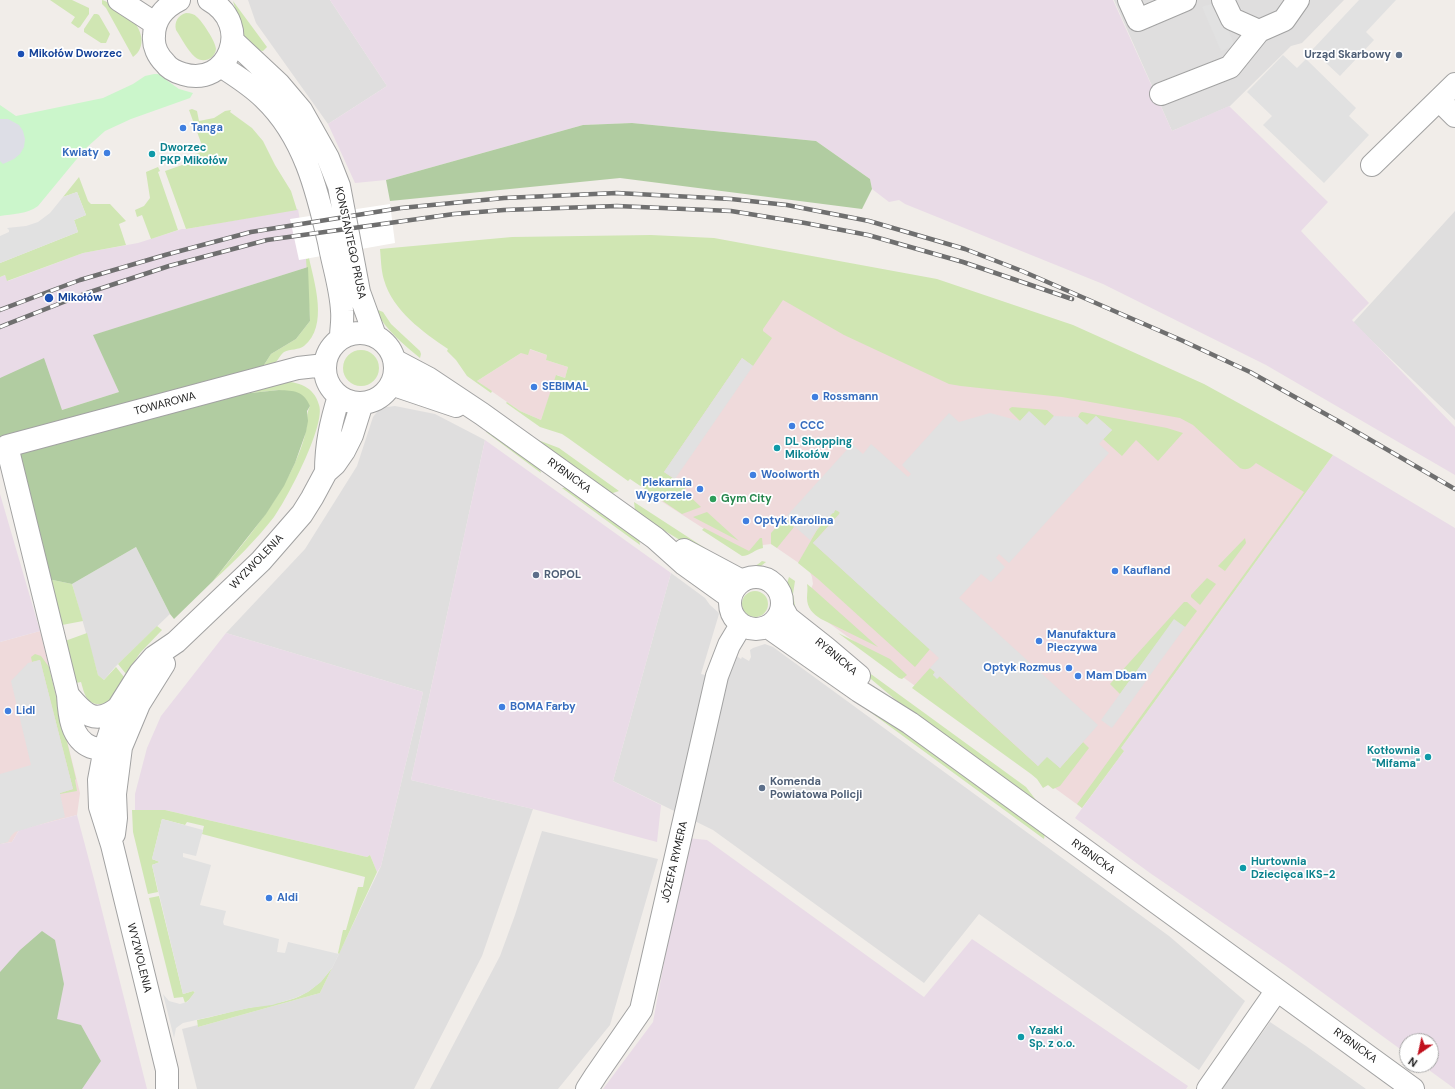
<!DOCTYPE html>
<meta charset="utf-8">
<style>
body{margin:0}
#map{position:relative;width:1455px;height:1089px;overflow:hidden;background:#f1ede9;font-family:"DM Sans",sans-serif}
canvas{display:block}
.north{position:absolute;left:1399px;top:1033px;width:40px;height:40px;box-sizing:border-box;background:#fff;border:1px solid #a6a6a6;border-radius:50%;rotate:214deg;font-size:11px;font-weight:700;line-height:16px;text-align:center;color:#212121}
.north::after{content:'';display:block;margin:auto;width:14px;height:18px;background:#c1111e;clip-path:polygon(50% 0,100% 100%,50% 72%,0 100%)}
</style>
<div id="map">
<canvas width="1455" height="1089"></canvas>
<div class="north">N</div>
</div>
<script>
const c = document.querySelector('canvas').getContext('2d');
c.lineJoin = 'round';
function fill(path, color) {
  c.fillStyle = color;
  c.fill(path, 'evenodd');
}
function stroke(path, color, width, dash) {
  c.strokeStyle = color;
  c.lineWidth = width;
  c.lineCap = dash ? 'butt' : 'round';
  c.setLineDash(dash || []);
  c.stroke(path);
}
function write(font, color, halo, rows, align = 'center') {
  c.font = font + ' "DM Sans",sans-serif';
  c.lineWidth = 3.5;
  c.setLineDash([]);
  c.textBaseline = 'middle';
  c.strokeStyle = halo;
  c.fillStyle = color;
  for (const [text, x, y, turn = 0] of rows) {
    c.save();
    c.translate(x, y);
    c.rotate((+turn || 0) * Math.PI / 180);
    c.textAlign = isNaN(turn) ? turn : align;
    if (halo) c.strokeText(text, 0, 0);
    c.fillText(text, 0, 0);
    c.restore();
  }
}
const residential = new Path2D(`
 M248 0H330L387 86 328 124 256 23Z
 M1114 0H1344L1302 43 1291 46 1230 106 1172 131Z
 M1455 211V420L1353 323Z
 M395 406 435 414 485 440 411 780 533 809 482 956 414 1089H197L182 1029 198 1025V1027L320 993 381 866 423 692 226 633 305 549 357 466 373 417 380 408Z
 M136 547 170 614 115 667 104 680 98 675 72 584Z
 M671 573 705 598 710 605 718 612 719 614 701 674 726 680 735 655 741 659 742 657 749 661 751 657 750 650 753 648 765 644 773 647 1169 936 1245 1001 1199 1070 979 914 924 983 713 830 613 781Z
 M542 831 658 859 610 1025 558 1089H430L500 956 515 915Z
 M1270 1022 1306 1046 1366 1089H1222Z`);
const commercial = new Path2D(`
 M783 298 1234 420 1319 475 1121 748 1124 751 1082 808 814 612 809 594 813 584 812 577 809 570 771 544 763 545 749 553 740 552 647 492Z
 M529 349 547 355 546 360 568 367 565 378 557 375 541 420 520 411 477 381 521 353Z
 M40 631 80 793 77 815 19 830 12 842 0 844V642Z`);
const industrial = new Path2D(`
 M330 0H1113L1172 131 1229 106 1328 202 1301 231 1369 303 1352 320 1455 427V475L1266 365 1103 284 905 204 899 200 889 202 872 189 870 179 816 141 632 123 583 125 386 180 355 183 328 124 387 86Z
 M298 209 308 267 94 335 119 392 62 410 0 378V277L5 275 8 281 83 253 138 243 182 229H186Z
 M485 440 671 573 613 781 661 805 657 842 533 809 411 780Z
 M1333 455 1455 528V1089L1422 1065H1431V1041H1407V1054L1286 966 1150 873 1075 818 1124 751 1121 748Z
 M0 494 40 631 0 642Z
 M226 633 423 692 381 866 377 872 370 855 367 857 165 810H135V794L147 748 161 716Z
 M77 815 94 879 147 1089H0V844L12 842 19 830Z
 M687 838 707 840 924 997 972 939 1188 1086 1186 1089H603L653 1022Z`);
const grass = new Path2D(`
 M50 0H72L89 8V14L80 27 78 28 71 23 75 17Z
 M102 0C107 1 111 5 115 8 120 11 126 14 131 19 142 29 147 47 133 57L106 8 102 4Z
 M233 1 267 47 263 51 253 50 242 34Z
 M186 13C191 13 194 14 197 17 202 21 216 42 216 49 215 59 203 64 195 57 188 51 182 39 176 30 174 22 178 15 186 13Z
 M94 14H97L99 15 110 34 106 43H101L84 32V29Z
 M192 109 197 111 199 121 214 118 225 111 231 110 230 112 252 128 263 141 275 165 291 191 297 210 186 229 165 171 185 164 183 159 204 151 189 110Z
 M158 167 160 171 158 172 178 230 151 239 142 215 137 217 135 210 144 206 150 198 146 172Z
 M79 177 88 201 91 204H110L126 221 119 224 126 245 83 253 7 281 5 275 0 277V263L78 232 74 220 86 215 77 192 63 197Z
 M651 235 714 238 937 279 1073 325 1204 384 1333 455 1121 748 1124 751 1082 808 1077 804 1304 492 1256 463C1251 468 1247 471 1240 468L1193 425 1180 418 1062 397 961 386 949 384 844 335 783 300 763 329V331L772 338 753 366 742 358 664 472 686 487 684 491 701 507 682 514 630 479 628 481 568 438 562 434 540 427 506 403 507 402 520 411 541 420 556 375 565 378 568 367 546 360 547 355 530 349 528 355 521 353 477 381 492 391 491 393 467 376 456 360 447 351 448 349C423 332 393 311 384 280 381 270 381 259 380 249L512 237Z
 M309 258C314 282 329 326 304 346 299 350 290 349 284 352 280 355 279 359 276 362 273 365 267 366 262 368L271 354 296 339 310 321 306 259Z
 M378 310 383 312 391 324 420 351 421 354 420 358C403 344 386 330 376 311Z
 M343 368a18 18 0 1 1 36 0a18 18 0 1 1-36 0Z
 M281 381C298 382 314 386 319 405 326 425 287 499 274 517 256 540 235 561 213 581 243 544 274 508 294 465 299 454 304 441 306 430 308 421 306 413 310 406L279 390 232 395Z
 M1012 407 1047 410 1054 416 1045 426 1029 412 1020 421 1010 411 1009 409Z
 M1082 412 1167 428 1183 433 1158 461 1136 440 1122 456 1103 439 1112 430 1096 416 1087 425 1078 417 1080 413Z
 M490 431 539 466 541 473 486 432Z
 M538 440 559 448 619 491 613 493H609L537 442Z
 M569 487 639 538 640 545 562 488Z
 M634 502 731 565C745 570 750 571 762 561L766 562 756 570 746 573 693 548 637 514 635 510Z
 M836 509 840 513 813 543 930 649 915 667 818 579 798 563 817 530Z
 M707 512 739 541 693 517Z
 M785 518 794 527 777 548 771 544V533Z
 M704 528 749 551 760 538H762L763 548C755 549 750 556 742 556L702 530Z
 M1245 538 1246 543 1225 571 1218 566Z
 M789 577 795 581 793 594 796 612C785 597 783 596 789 577Z
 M1207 578 1216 584 1200 605 1191 597V595Z
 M48 579 72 584 83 621 62 625Z
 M807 584 812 588 878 647 821 619C813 614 807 608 807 598 807 593 808 589 807 584Z
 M742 604a13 13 0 1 1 26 0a13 13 0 1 1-26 0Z
 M1184 602H1187L1197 611 1185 627 1174 620 1120 694 1110 684Z
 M157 626 162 630 140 653 126 674 118 664Z
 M87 633 98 675 104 680 116 667 124 677C120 684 116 693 111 699 108 702 104 704 100 704 86 705 84 692 81 682L76 683 65 641Z
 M838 633 890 659 907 675 902 679 899 678Z
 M791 648 1045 834 1044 839 788 652Z
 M35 654 41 656 49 667 76 779 75 780 77 791 60 794V793L73 789 40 660 32 662 31 657Z
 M853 661 1026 787 1036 800 1031 799 910 712 852 663Z
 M930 668 935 672 933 675 939 676 1038 766 1047 756 1060 768 1083 742 1089 748 1060 786 1053 789 1048 785 1043 788 1037 779 1031 774 912 688Z
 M132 810H165L367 857 370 855 377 872 339 954 338 953 343 930H346L358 887H363L365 877 202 834 204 826 187 822 185 825 162 819 152 859 160 862 152 865 158 892 148 894 133 832Z
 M159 896 183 994 193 991 195 992 190 999 185 1003 183 997 174 998 149 898Z
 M332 968 320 993 198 1027 197 1020C214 1017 231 1011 248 1008 287 1001 306 1002 332 968Z`);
const forest = new Path2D(`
 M632 123 816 141 870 179 872 189 862 209 620 178 390 201 386 180 583 125Z
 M308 267 310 321 296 339 271 354 262 368 0 443V378L44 358 62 410 119 392 93 335Z
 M279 390C294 391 303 390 310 406L307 411 308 421 306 432 295 463 284 486 266 514 213 581 174 619 170 614 136 547 72 584 48 579 20 454 89 429 232 395Z
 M42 931 55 940 64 984 57 1019 81 1025 101 1061 82 1089H0V972L20 950Z`);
const park = new Path2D(`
 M154 74H158L179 89 193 93 190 98 131 119 105 131 85 149 38 206C27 214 13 214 0 216V105L16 116 103 98 133 84 145 76Z`);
const parking = new Path2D(`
 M1359 0H1396L1366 32 1374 40 1340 76 1312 50Z
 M1216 2 1235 46 1221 51 1202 7Z
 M1283 55 1297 68 1306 59 1356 108 1349 116 1369 135 1324 183 1263 125 1272 116 1247 92Z
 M77 192 86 215 74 220 78 232 0 263V236L9 232V230L7 228 26 226 38 222 50 213 63 197Z
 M742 358 753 366 675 479 664 472Z
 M1029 411 1045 426 1054 416 1078 417 1087 425 1096 416 1112 430 1099 444 1109 453 1009 563 999 554 996 558 1005 567 991 582 981 574 959 598 1098 725 1060 768 1047 757 1038 766 940 676 937 679 933 675 935 672 930 668 939 658 813 543 839 515 840 512 835 510 834 513H833L820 525 810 540 785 518 852 444 863 454 871 444 908 477 911 474 902 465 949 413 959 422 990 413 1020 421Z
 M1174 619 1185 627 1112 728 1101 720Z
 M40 660 73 789 60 793 65 817 15 832 11 836 8 842 0 844V774L31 765 11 681 28 663Z
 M162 819 203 830 196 856 183 853V857L211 865 200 905 226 911 223 922 224 925 279 939 277 952 285 953 288 942 339 954 332 968 321 982 308 992 295 998 272 1005 249 1008 183 1023 176 1028 174 1038 163 994 169 1001 180 1004 187 1002 195 992 193 991 183 994 152 865 160 862 152 859Z`);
const plaza = new Path2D(`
 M0 119H8L19 125 23 131 25 139 24 147 20 154 14 159 3 164 0 161Z`);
const pier = new Path2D(`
 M390 204 395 243 299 260 290 219Z`);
const minor = new Path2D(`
 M119 0 156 24
 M179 0C165 7 154 19 154 36 153 46 158 56 165 63 169 69 176 72 183 74 228 88 254 25 209 0
 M1129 0 1138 20 1185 0
 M1223 0 1232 19 1259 31 1284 20 1298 0
 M233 41 279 84 301 110 328 158 339 186 359 292 375 336
 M221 66C236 76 251 85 264 98 304 136 317 190 329 242 333 265 341 288 342 311 343 320 341 329 341 338
 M1161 94 1230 67 1259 31
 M1439 100 1455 116
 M1372 165 1455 84
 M325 368a35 35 0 1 1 70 0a35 35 0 1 1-70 0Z
 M394 360 428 378 482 414 655 538 684 564 730 597
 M391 384 456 406
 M326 472C326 444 331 422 339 396
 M684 550 742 581
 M730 603a26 26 0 1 1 52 0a26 26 0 1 1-52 0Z
 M782 607 788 618 826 648 859 676
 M768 627 859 691 910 723 1413 1089
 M68 695C84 714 95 726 118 708
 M119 747C111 747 99 750 91 747 71 739 69 714 68 695L7 446 298 368 325 365
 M114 834 116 818 115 794 121 747 139 704 164 664
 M167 1089V1070L112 845 100 807 99 780 105 748 118 708 140 673 154 657 176 642 261 561 302 514 312 498 326 472 335 464 344 451 352 435 362 403
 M587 1089 596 1075 641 1010 717 676 729 645 741 625
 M1208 1089 1277 990`);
const rail = new Path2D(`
 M0 310 80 280 165 255 251 232 401 208 504 198 617 193 731 199 787 205 869 221 965 249 1022 271 1181 340 1250 372 1338 421 1455 489
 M0 327 84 294 169 266 267 240 454 214 504 210 617 206 731 211 805 223 868 235 963 262 1072 299`);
const markers = [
 [21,54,4,"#1a4fb4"],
 [1399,55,4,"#5c6f8a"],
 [183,128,4,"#3f7fe0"],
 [107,153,4,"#3f7fe0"],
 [152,154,4,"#0f9aa8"],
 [49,298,5,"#1a4fb4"],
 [534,387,4,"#3f7fe0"],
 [815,397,4,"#3f7fe0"],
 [792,426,4,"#3f7fe0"],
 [777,448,4,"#0f9aa8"],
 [753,475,4,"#3f7fe0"],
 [700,489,4,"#3f7fe0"],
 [713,499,4,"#2e9e5b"],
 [746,521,4,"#3f7fe0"],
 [1115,571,4,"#3f7fe0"],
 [536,575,4,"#5c6f8a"],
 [1039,641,4,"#3f7fe0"],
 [1069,668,4,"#3f7fe0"],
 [1078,676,4,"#3f7fe0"],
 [502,707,4,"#3f7fe0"],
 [8,711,4,"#3f7fe0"],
 [1428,757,4,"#0f9aa8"],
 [762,788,4,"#5c6f8a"],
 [1243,868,4,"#0f9aa8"],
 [269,898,4,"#3f7fe0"],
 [1021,1037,4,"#0f9aa8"]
];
const transitNames = [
 ["Mikołów Dworzec",29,54],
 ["Mikołów",58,298]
];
const serviceNames = [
 ["Urząd Skarbowy",1391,55,"right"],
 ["ROPOL",544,575],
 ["Komenda",770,782],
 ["Powiatowa Policji",770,795]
];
const shopNames = [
 ["Tanga",191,128],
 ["Kwiaty",99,153,"right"],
 ["SEBIMAL",542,387],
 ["Rossmann",823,397],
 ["CCC",800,426],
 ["Woolworth",761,475],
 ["Piekarnia",692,483,"right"],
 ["Wygorzele",692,496,"right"],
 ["Optyk Karolina",754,521],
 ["Kaufland",1123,571],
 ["Manufaktura",1047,635],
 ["Pieczywa",1047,648],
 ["Optyk Rozmus",1061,668,"right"],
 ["Mam Dbam",1086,676],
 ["BOMA Farby",510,707],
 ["Lidl",16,711],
 ["Aldi",277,898]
];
const cultureNames = [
 ["Dworzec",160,148],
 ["PKP Mikołów",160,161],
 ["DL Shopping",785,442],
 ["Mikołów",785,455],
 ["Kotłownia",1420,751,"right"],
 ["\"Mifama\"",1420,764,"right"],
 ["Hurtownia",1251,862],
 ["Dziecięca IKS-2",1251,875],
 ["Yazaki",1029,1031],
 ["Sp. z o.o.",1029,1044]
];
const streetNames = [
 ["KONSTANTEGO PRUSA",350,243,78],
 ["TOWAROWA",165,404,-15],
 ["RYBNICKA",569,476,36],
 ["WYZWOLENIA",257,562,-46],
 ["RYBNICKA",836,657,40],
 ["RYBNICKA",1093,857,36],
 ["JÓZEFA RYMERA",675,862,-77],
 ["WYZWOLENIA",139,958,76],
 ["RYBNICKA",1355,1046,36]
];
const leisureNames = [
 ["Gym City",721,499]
];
fill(residential, '#dfdede');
fill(commercial, '#efdadb');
fill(industrial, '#e9dbe7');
fill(grass, '#d0e6b3');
fill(forest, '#b1cca1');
fill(park, '#cbf6cb');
fill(parking, '#e1e1e1');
fill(plaza, '#dddee6');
fill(pier, '#fff');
stroke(minor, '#a2a2a2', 24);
stroke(minor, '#fff', 22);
stroke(rail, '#6f6f6f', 4.5);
stroke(rail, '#fff', 3, [9]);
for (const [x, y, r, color] of markers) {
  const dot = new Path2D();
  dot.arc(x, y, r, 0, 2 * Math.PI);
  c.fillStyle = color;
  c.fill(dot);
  stroke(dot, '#fff', 1.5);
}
write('bold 11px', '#164399', '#fff', transitNames, 'left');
write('bold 11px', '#4e5e75', '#fff', serviceNames, 'left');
write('bold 11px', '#366cbe', '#fff', shopNames, 'left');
write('bold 11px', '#0d838f', '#fff', cultureNames, 'left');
write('11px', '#212121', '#fff', streetNames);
write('bold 11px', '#27864d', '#fff', leisureNames, 'left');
</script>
